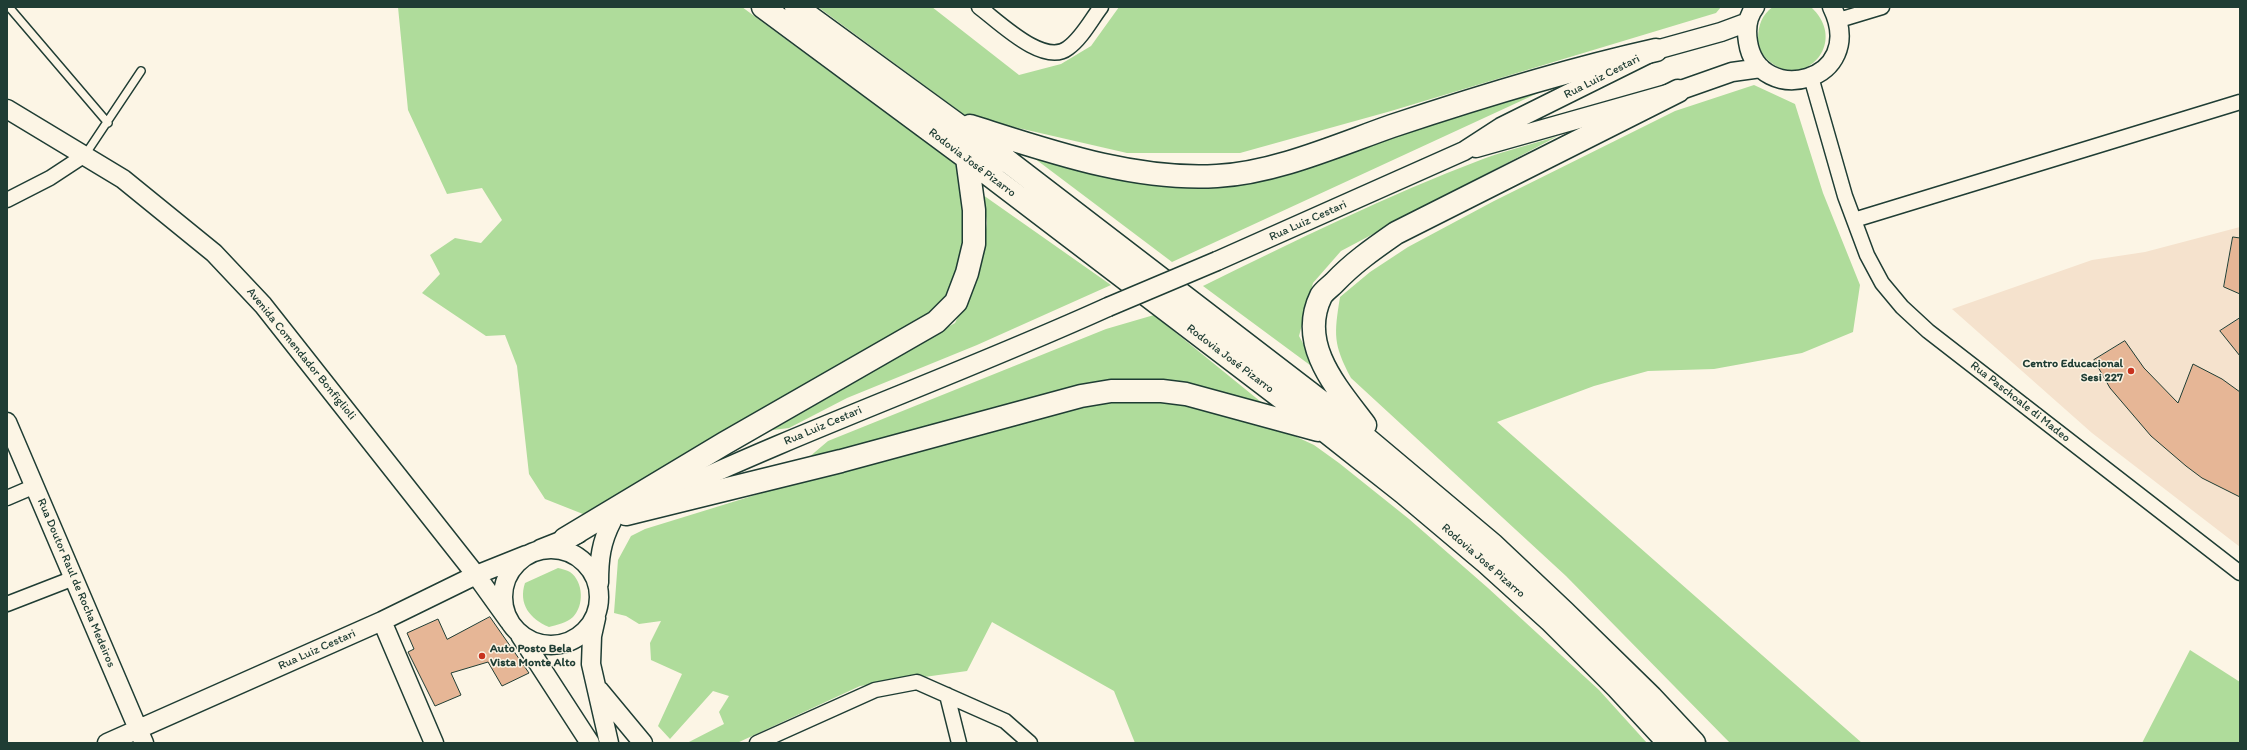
<!DOCTYPE html>
<meta charset="utf-8">
<style>
body{margin:0}
#map{position:relative;width:2247px;height:750px;overflow:hidden;background:#fcf5e5;font-family:Itim,sans-serif}
canvas{display:block}
.frame{position:absolute;inset:0;border:8px solid #1f3d34;pointer-events:none}
</style>
<div id="map">
<canvas width="2247" height="750"></canvas>
<div class="frame"></div>
</div>
<script>
const c = document.querySelector('canvas').getContext('2d');
c.lineJoin = 'round';
function fill(path, color) {
  c.fillStyle = color;
  c.fill(path, 'evenodd');
}
function stroke(path, color, width, dash) {
  c.strokeStyle = color;
  c.lineWidth = width;
  c.lineCap = dash ? 'butt' : 'round';
  c.setLineDash(dash || []);
  c.stroke(path);
}
function write(font, color, halo, rows, align = 'center') {
  c.font = font + ' Itim,sans-serif';
  c.lineWidth = 3;
  c.setLineDash([]);
  c.textBaseline = 'middle';
  c.strokeStyle = halo;
  c.fillStyle = color;
  for (const [text, x, y, turn = 0] of rows) {
    c.save();
    c.translate(x, y);
    c.rotate((+turn || 0) * Math.PI / 180);
    c.textAlign = isNaN(turn) ? turn : align;
    if (halo) c.strokeText(text, 0, 0);
    c.fillText(text, 0, 0);
    c.restore();
  }
}
const built = new Path2D(`
 M2240 227V547L2092 433 1952 309 2092 260 2145 252Z`);
const green = new Path2D(`
 M398 7H742L958 166 964 203 963 253 947 298 928 317 762 410 583 514 545 499 529 474 517 366 505 335 486 336 422 293 440 274 430 255 455 238 481 243 502 220 482 188 447 194 408 110Z
 M818 7H932L1019 75 1061 64 1091 46 1119 7H1721L1716 13 1391 111 1240 153H1127L966 116Z
 M1773 7H1811C1850 43 1803 92 1768 60 1762 55 1758 47 1758 39 1758 26 1762 14 1773 7Z
 M1575 76 1172 262 1034 158 1132 179 1212 187Z
 M1754 85 1795 104 1823 193 1860 285 1853 332 1802 353 1714 369 1648 371 1594 386 1497 422 1862 743H1730L1566 576 1351 378C1333 344 1334 335 1340 297L1370 272 1408 247 1494 201 1675 111Z
 M1558 136 1341 251 1313 283 1299 336 1318 371 1203 286C1295 241 1387 195 1483 159 1507 150 1533 144 1558 136Z
 M983 195 1111 285 977 345 847 398 789 428 765 431 955 323 979 273 987 223Z
 M1154 315 1266 406 1171 384 808 458 828 441 1106 329Z
 M1143 398 1201 406 1271 425 1314 445 1339 463 1409 519 1488 588 1599 690 1647 743H1135L1114 691 992 622 967 671 860 686 737 743H687L724 724 719 712 729 696 713 691 670 739 658 726 682 674 651 660 650 643 661 621 639 624 626 616 614 613 618 560 631 536 645 529 830 472 1087 404Z
 M558 568C562 569 567 570 570 572 584 582 584 606 573 617 567 623 556 625 549 627 530 619 518 604 525 583Z
 M2190 650 2240 682V743H2142Z`);
const building = new Path2D(`
 M2233 237 2240 238V294L2224 287Z
 M2240 318V356L2220 331Z
 M2125 341 2144 368 2178 403 2193 364 2222 379 2240 392V497L2202 478 2186 466 2151 436 2110 388 2094 360Z
 M490 617 529 673 502 686 488 662 451 673 461 695 435 706 408 652 414 649 407 633 438 619 447 639Z`);
const service = new Path2D(`
 M9 7 108 123
 M85 155 141 71`);
const minor = new Path2D(`
 M979 7C998 21 1044 67 1068 48 1082 38 1091 20 1101 7
 M1839 20 1882 7
 M1811 77 1845 196 1867 255 1882 283 1902 307 1928 331 2240 573
 M7 200 50 178 85 155
 M1854 220 2240 102
 M7 498 35 486
 M7 604 74 578
 M947 695 959 743
 M757 743 875 690 917 682 1005 721 1030 743`);
const tertiary = new Path2D(`
 M1755 7C1747 17 1746 30 1748 42 1758 108 1869 83 1832 7
 M7 109 123 179 214 253 263 305 476 575 509 621
 M1476 148 1678 91 1732 72 1761 68
 M1217 261 1464 151 1501 127 1656 50 1721 32 1748 22
 M7 422 144 743
 M653 501C802 430 958 375 1108 307
 M503 597a48 48 0 1 1 96 0a48 48 0 1 1-96 0Z
 M540 549 578 534
 M599 583C599 559 601 542 612 521
 M596 618 592 636 591 664 609 743
 M382 621 434 743
 M520 635 590 743
 M599 690 643 743
 M107 743 382 621 476 575 526 555`);
const primary = new Path2D(`
 M763 7 967 158 1328 433 1404 493 1487 563 1550 620 1618 688 1669 743
 M796 7 1010 163 1337 414 1493 545 1564 612 1651 697 1694 743
 M970 126C1049 151 1133 181 1217 176 1275 173 1338 145 1392 126 1479 97 1566 70 1656 50
 M1365 425C1338 389 1297 345 1321 296 1324 291 1330 287 1334 283 1353 263 1373 249 1396 233L1678 91
 M626 514 841 461 1081 396 1111 391H1162L1186 394 1318 430
 M565 539 725 443 936 322 956 302 967 273 974 244V210L967 158`);
const tertiaryBridge = new Path2D(`
 M1108 307 1217 261`);
const markers = [
 [2131,371,4,"#c8321e"],
 [482,656,4,"#c8321e"]
];
const streetNames = [
 ["Rua Luiz Cestari",1602,77,-27],
 ["Rodovia José Pizarro",972,163,37],
 ["Rua Luiz Cestari",1308,221,-24],
 ["Avenida Comendador Bonfiglioli",301,354,51],
 ["Rodovia José Pizarro",1230,359,37],
 ["Rua Paschoale di Madeo",2020,402,38],
 ["Rua Luiz Cestari",823,426,-23],
 ["Rodovia José Pizarro",1483,561,41],
 ["Rua Doutor Raul de Rocha Medeiros",76,583,67],
 ["Rua Luiz Cestari",317,650,-24]
];
const poiNames = [
 ["Centro Educacional",2123,364],
 ["Sesi 227",2123,378],
 ["Auto Posto Bela",490,649,"left"],
 ["Vista Monte Alto",490,663,"left"]
];
fill(built, '#f5e2cd');
fill(green, '#afdc9b');
fill(building, '#e6b696');
stroke(building, '#1f3d34', 1);
stroke(service, '#1f3d34', 10);
stroke(minor, '#1f3d34', 17);
stroke(tertiary, '#1f3d34', 21);
stroke(primary, '#1f3d34', 25);
stroke(service, '#fcf5e5', 7);
stroke(minor, '#fcf5e5', 14);
stroke(tertiary, '#fcf5e5', 18);
stroke(primary, '#fcf5e5', 22);
stroke(tertiaryBridge, '#1f3d34', 21, []);
stroke(tertiaryBridge, '#fcf5e5', 18);
for (const [x, y, r, color] of markers) {
  const dot = new Path2D();
  dot.arc(x, y, r, 0, 2 * Math.PI);
  c.fillStyle = color;
  c.fill(dot);
  stroke(dot, '#fcf5e5', 1.5);
}
write('12px', '#1f3d34', '#fcf5e5', streetNames);
write('bold 12px', '#1f3d34', '#fcf5e5', poiNames, 'right');
</script>
